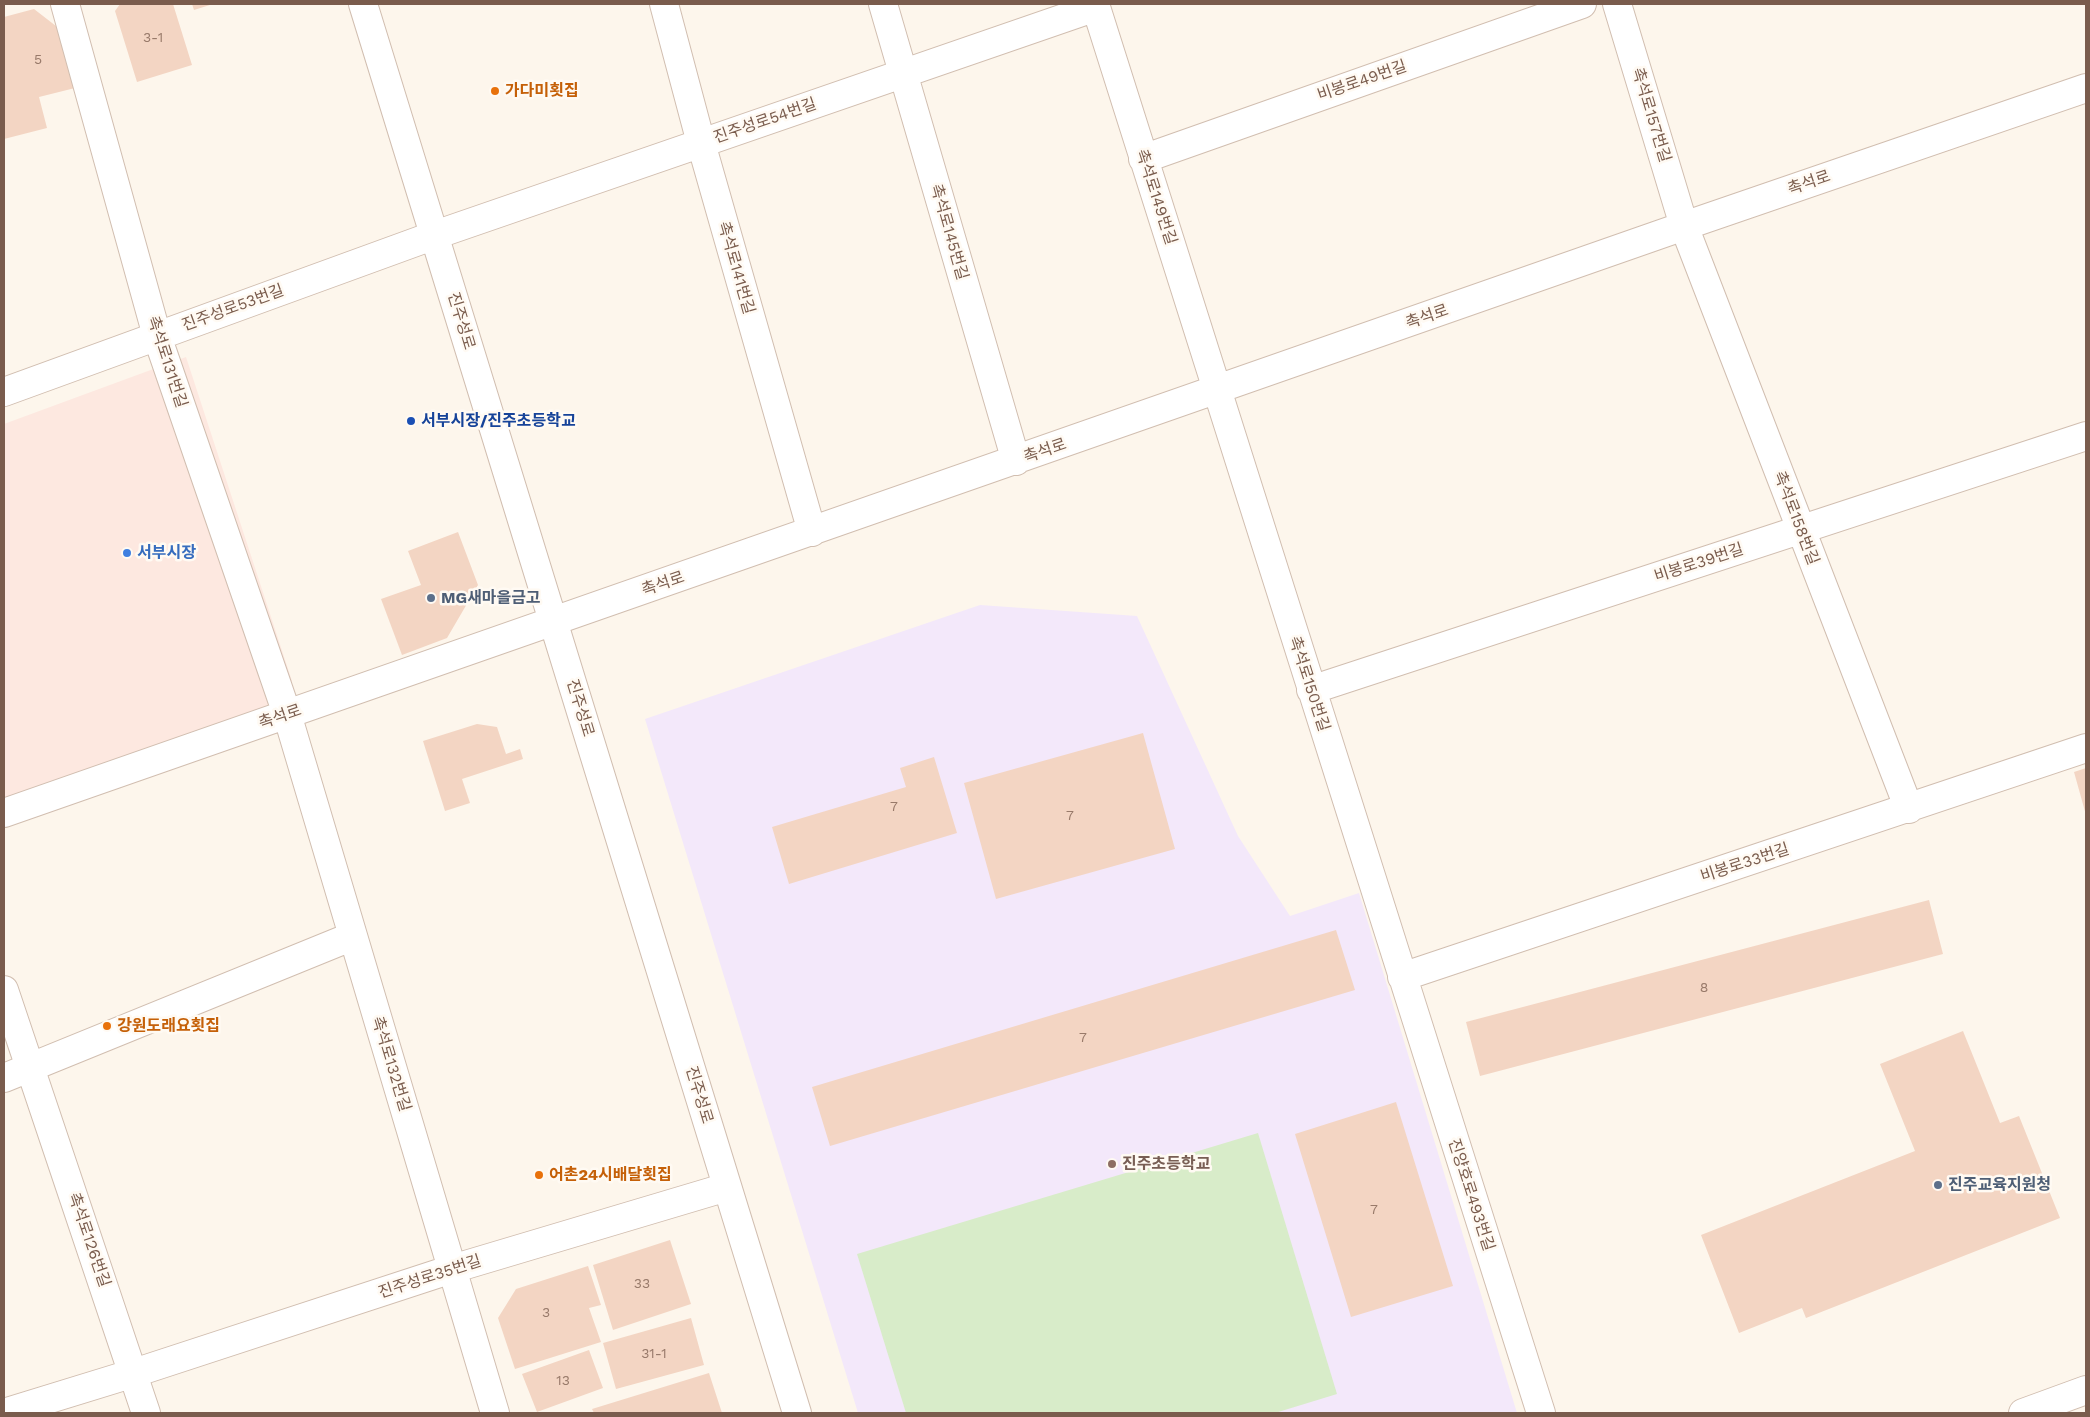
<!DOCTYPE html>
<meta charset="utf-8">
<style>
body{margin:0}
#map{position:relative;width:2090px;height:1417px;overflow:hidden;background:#fdf6ec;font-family:"Work Sans",sans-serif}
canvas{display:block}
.frame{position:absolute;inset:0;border:5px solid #7a5c4d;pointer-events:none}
</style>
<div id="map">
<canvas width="2090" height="1417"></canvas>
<div class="frame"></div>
</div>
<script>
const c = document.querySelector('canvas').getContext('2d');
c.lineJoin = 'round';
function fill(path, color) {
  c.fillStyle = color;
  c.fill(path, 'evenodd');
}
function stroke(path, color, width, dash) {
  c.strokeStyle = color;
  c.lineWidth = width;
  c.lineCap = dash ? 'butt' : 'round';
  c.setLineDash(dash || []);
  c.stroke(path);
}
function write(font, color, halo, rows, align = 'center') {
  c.font = font + ' "Work Sans","Noto Sans KR",sans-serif';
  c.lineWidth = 5;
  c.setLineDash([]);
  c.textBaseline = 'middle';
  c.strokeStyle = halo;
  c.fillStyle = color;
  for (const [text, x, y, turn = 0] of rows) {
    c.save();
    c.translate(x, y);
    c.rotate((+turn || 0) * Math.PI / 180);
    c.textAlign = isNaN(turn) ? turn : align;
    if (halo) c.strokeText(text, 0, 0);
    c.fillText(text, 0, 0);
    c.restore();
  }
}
const commercial = new Path2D(`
 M186 357 292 681 279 705 4 802V424Z`);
const education = new Path2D(`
 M980 605 1137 616 1238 836 1290 916 1359 893 1517 1413H858L645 719Z`);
const green = new Path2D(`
 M1258 1133 1337 1394 1275 1413H906L857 1254Z`);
const building = new Path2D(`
 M120 4H173L192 65 137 82 115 11Z
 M192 4H213L194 10Z
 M34 9 65 33 79 87 39 97 47 128 4 139V17Z
 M458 532 478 585 447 638 402 655 381 599 421 585 408 551Z
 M477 724 497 727 506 754 520 749 523 759 462 779 470 803 445 811 423 741Z
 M1143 733 1175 849 996 899 964 783Z
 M934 757 957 833 789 884 772 827 906 787 900 768Z
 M2086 768V815L2074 772Z
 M1929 900 1943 954 1480 1076 1466 1022Z
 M1336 930 1355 990 830 1146 812 1087Z
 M1963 1031 2000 1123 2019 1116 2060 1218 1806 1318 1802 1308 1739 1333 1701 1235 1915 1151 1880 1064Z
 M1396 1102 1453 1286 1351 1317 1295 1134Z
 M670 1240 691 1304 613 1330 593 1265Z
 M588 1266 601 1305 589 1308 601 1342 515 1369 498 1318 516 1289Z
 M691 1318 704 1365 616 1389 603 1343Z
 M589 1350 603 1388 537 1412 522 1374Z
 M709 1373 722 1413H594L592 1409Z`);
const minor = new Path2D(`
 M65 4 157 336 287 714 495 1413
 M363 4 797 1413
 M664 4 701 143 812 532
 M883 4 1016 461
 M1095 4 1541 1413
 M1617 4 1684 226 1909 809
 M1143 159 1582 4
 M4 392 435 235 1096 7
 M1311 690 2086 436
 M4 813 1684 226 2086 88
 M1402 977 2086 748
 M4 990 146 1413
 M4 1078 353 936
 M4 1413 134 1373 452 1269 727 1187
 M2023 1413 2086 1390`);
const markers = [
 [495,91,5,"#e8710a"],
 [411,421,5,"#1a4fb4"],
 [127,553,5,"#3f7fe0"],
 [431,598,5,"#5c6f8a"],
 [107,1026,5,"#e8710a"],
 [1112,1164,5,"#8d6e63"],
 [539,1175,5,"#e8710a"],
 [1938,1185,5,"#5c6f8a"]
];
const numberNames = [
 ["3-1",153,38],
 ["5",38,60],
 ["7",894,807],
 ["7",1070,816],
 ["8",1704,988],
 ["7",1083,1038],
 ["7",1374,1210],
 ["33",642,1284],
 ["3",546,1313],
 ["31-1",654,1354],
 ["13",563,1381]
];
const streetNames = [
 ["비봉로49번길",1362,81,-19],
 ["촉석로157번길",1651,115,73],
 ["진주성로54번길",765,121,-19],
 ["촉석로",1809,183,-19],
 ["촉석로149번길",1156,197,72],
 ["촉석로145번길",949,232,74],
 ["촉석로141번길",736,268,74],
 ["진주성로53번길",233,308,-20],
 ["촉석로",1427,317,-19],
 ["진주성로",461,321,73],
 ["촉석로131번길",167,362,72],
 ["촉석로",1045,451,-19],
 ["촉석로158번길",1796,518,69],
 ["비봉로39번길",1699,563,-18],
 ["촉석로",663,584,-19],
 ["촉석로150번길",1309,684,72],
 ["진주성로",580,708,73],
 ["촉석로",280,717,-19],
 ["비봉로33번길",1745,863,-18],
 ["촉석로132번길",391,1064,73],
 ["진주성로",699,1095,73],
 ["진양호로493번길",1471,1195,72],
 ["촉석로126번길",89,1240,71],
 ["진주성로35번길",430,1277,-18]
];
const foodNames = [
 ["가다미횟집",505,91],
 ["강원도래요횟집",117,1026],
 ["어촌24시배달횟집",549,1175]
];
const transitNames = [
 ["서부시장/진주초등학교",421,421]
];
const shopNames = [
 ["서부시장",137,553]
];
const serviceNames = [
 ["MG새마을금고",441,598],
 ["진주교육지원청",1948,1185]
];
const educationNames = [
 ["진주초등학교",1122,1164]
];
fill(commercial, '#fde8e0');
fill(education, '#f3e8fa');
fill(green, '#d8ecc9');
fill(building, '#f3d5c3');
stroke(minor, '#d1beb0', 30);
stroke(minor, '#fff', 28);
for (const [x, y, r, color] of markers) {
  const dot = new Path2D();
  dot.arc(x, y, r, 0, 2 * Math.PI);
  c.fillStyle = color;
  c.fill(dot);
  stroke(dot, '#fffaf3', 2);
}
write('14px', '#987a6a', null, numberNames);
write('16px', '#7a5c4d', '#fffaf3', streetNames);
write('bold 16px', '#c56008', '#fffaf3', foodNames, 'left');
write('bold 16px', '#164399', '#fffaf3', transitNames, 'left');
write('bold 16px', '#366cbe', '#fffaf3', shopNames, 'left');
write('bold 16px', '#4e5e75', '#fffaf3', serviceNames, 'left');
write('bold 16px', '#785e54', '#fffaf3', educationNames, 'left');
</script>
